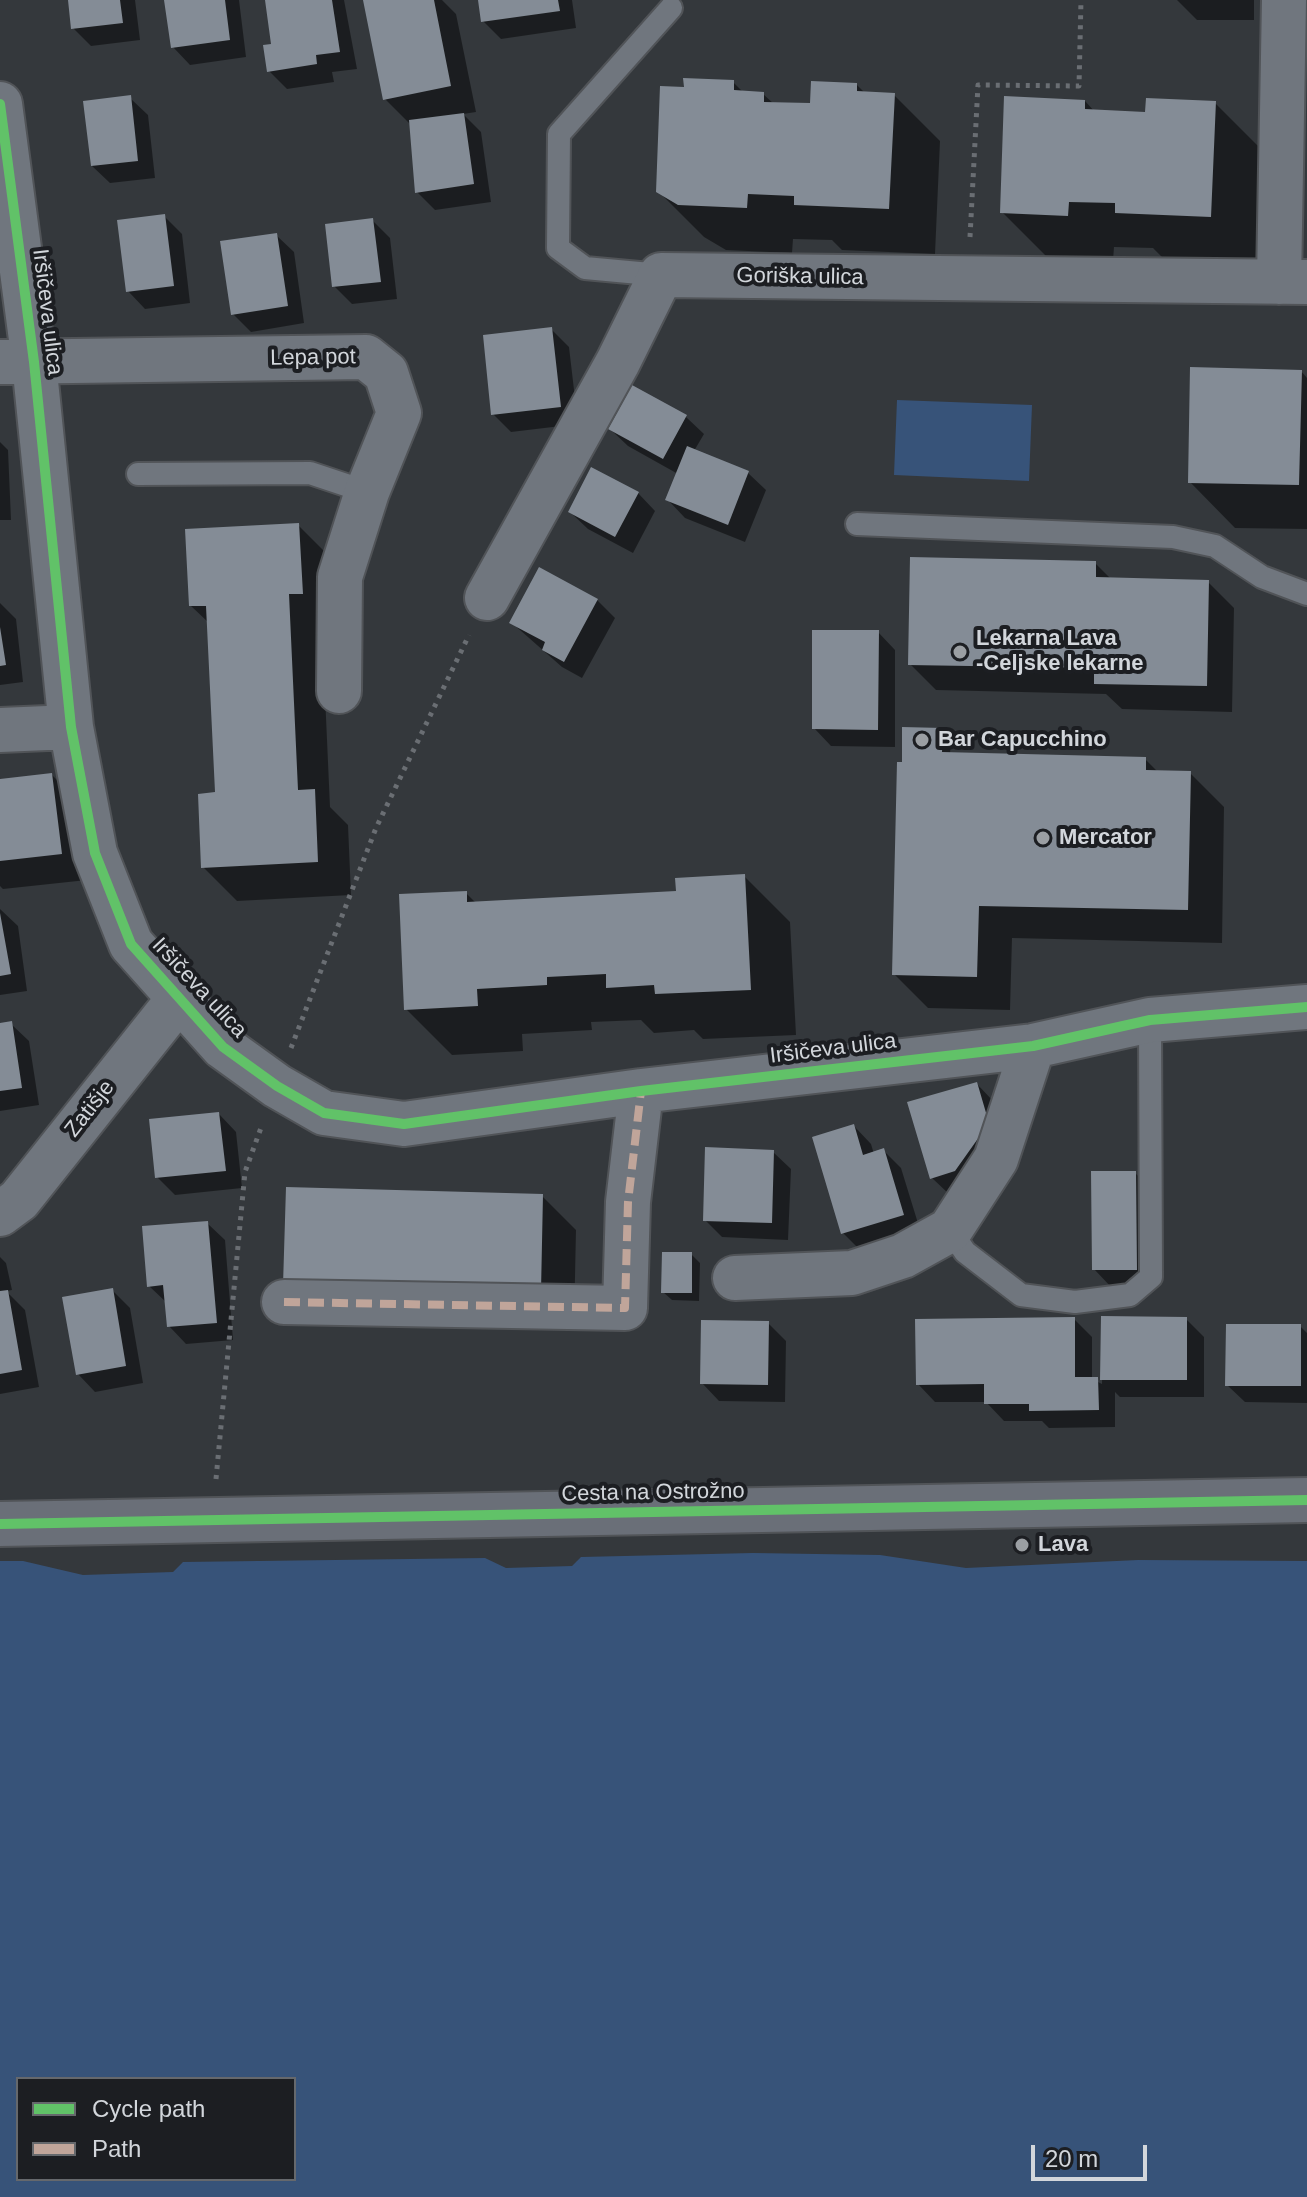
<!DOCTYPE html>
<meta charset="utf-8">
<style>
body{margin:0}
#map{position:relative;width:1307px;height:2197px;overflow:hidden;background:#34383c;font-family:Arial,sans-serif}
canvas{display:block}
.legend{position:absolute;left:16px;top:2077px;width:280px;height:104px;box-sizing:border-box;background:#1c1e22;border:2px solid #65686c;margin:0;padding:10px 14px;list-style:none;font-size:24px;color:#d2d6db}
.legend li{display:flex;align-items:center;gap:16px;height:40px}
.legend b{width:40px;border:2px solid #65686c}
.scale{position:absolute;left:1031px;top:2145px;width:116px;height:36px;box-sizing:border-box;border:4px solid #d2d6db;border-top:0;padding-left:10px;font-size:24px;line-height:28px;white-space:nowrap;color:#d2d6db;-webkit-text-stroke:6px #1c1e22;paint-order:stroke}
</style>
<div id="map">
<canvas width="1307" height="2197"></canvas>
<ul class="legend">
<li><b style="height:10px;background:#61c268"></b>Cycle path</li>
<li><b style="height:10px;background:#c0a59a"></b>Path</li>
</ul>
<div class="scale">20 m</div>
</div>
<script>
const c = document.querySelector('canvas').getContext('2d');
c.lineJoin = 'round';
function fill(path, color) {
  c.fillStyle = color;
  c.fill(path, 'evenodd');
}
function stroke(path, color, width, dash) {
  c.strokeStyle = color;
  c.lineWidth = width;
  c.lineCap = dash ? 'butt' : 'round';
  c.setLineDash(dash || []);
  c.stroke(path);
}
function write(font, color, halo, rows, align = 'center') {
  c.font = font + ' Arial,sans-serif';
  c.lineWidth = 8;
  c.setLineDash([]);
  c.textBaseline = 'middle';
  c.strokeStyle = halo;
  c.fillStyle = color;
  for (const [text, x, y, turn = 0] of rows) {
    c.save();
    c.translate(x, y);
    c.rotate((+turn || 0) * Math.PI / 180);
    c.textAlign = isNaN(turn) ? turn : align;
    if (halo) c.strokeText(text, 0, 0);
    c.fillText(text, 0, 0);
    c.restore();
  }
}
const green = new Path2D(`
 M897 400 1032 405 1029 481 894 475Z
 M753 1553 880 1555 966 1568 1138 1560 1307 1561V2197H0V1561H23L83 1575 173 1572 183 1562 485 1558 506 1568 572 1566 581 1557ZM294 2079V2179H18V2079Z`);
const shadow = new Path2D(`
 M70 0H135L140 40 91 46 73 28Z
 M166 0H239L246 57 190 65 173 47Z
 M267 0H344L357 69 332 72 334 82 287 89 269 71 274 45Z
 M373 0H442L456 14 476 112 463 114 481 132 491 202 435 210 417 192 411 125 385 99Z
 M480 0H572L576 28 501 39 483 21Z
 M1177 0H1254V20H1197Z
 M733 82 744 93 763 94 774 104 812 106 857 85 866 94 894 95 940 141 935 254 842 250 832 240 793 239 792 253 726 250 704 237 658 191 686 89Z
 M130 98 148 115 155 178 110 183 92 166Z
 M1085 101 1095 112 1147 114 1215 103 1261 149 1256 262 1163 258 1153 248 1114 247 1113 261 1048 258 1002 212Z
 M164 216 182 234 190 303 145 309 128 291Z
 M372 220 390 238 397 299 352 304 334 286Z
 M276 235 294 252 304 323 251 332 233 314Z
 M551 329 569 347 578 424 511 432 493 414Z
 M1301 371 1307 378V529L1235 528 1190 482Z
 M686 417 704 434 694 451 748 473 766 490 745 542 685 518 668 500 678 474 628 446 610 429Z
 M0 442 8 450 11 520H0Z
 M638 493 655 511 633 553 588 529 570 512Z
 M298 525 332 559 322 627 330 807 348 825 351 895 237 901 203 867 217 794 209 623 191 606Z
 M1095 563 1111 579 1208 582 1234 608 1232 712 1122 709 1106 694 936 690 910 664Z
 M597 600 615 618 582 678 562 667 512 623Z
 M0 603 16 619 23 682 0 685Z
 M878 632 895 650V747L831 746 814 728Z
 M942 730 951 738 950 754 1145 759 1158 772 1190 773 1224 807 1222 943 1012 938 1010 1010 928 1008 894 974Z
 M52 775 78 801 87 880 3 889 0 886V781Z
 M744 876 790 922 796 1035 703 1039 694 1030 654 1033 641 1020 591 1022 592 1030 522 1034 523 1051 452 1055 406 1009 466 893 476 903 678 893Z
 M0 909 18 926 27 991 0 995Z
 M11 1024 29 1041 39 1105 0 1111V1025Z
 M977 1084 994 1102 972 1188 950 1195 932 1178Z
 M219 1114 236 1132 242 1188 175 1195 157 1177Z
 M854 1126 871 1144 874 1154 884 1151 901 1168 921 1233 861 1251 843 1233Z
 M773 1152 791 1169 788 1240 722 1237 705 1220Z
 M1135 1173 1153 1190 1154 1287H1111L1094 1269Z
 M542 1196 576 1230 574 1324 285 1284Z
 M207 1223 225 1240 233 1340 186 1344 169 1326 167 1303 149 1286Z
 M691 1254 700 1263 699 1301 672 1300 663 1292Z
 M0 1257 6 1263 12 1290 6 1291 25 1310 39 1387 0 1394Z
 M112 1290 130 1308 143 1383 95 1392 78 1374Z
 M1103 1318 1186 1319 1204 1337V1397H1120L1115 1392V1427L1049 1428 1042 1421H1004L986 1402H935L918 1384 1074 1319 1092 1337V1379L1102 1384Z
 M768 1323 786 1341 785 1402 719 1401 702 1383Z
 M1300 1326 1307 1333V1403L1245 1402 1227 1385Z`);
const building = new Path2D(`
 M68 0H120L123 23 71 29Z
 M164 0H225L230 40 171 48Z
 M265 0H332L340 52 316 55 317 64 267 72 263 45 271 44Z
 M363 0H434L451 86 383 100Z
 M478 0H558L560 11 481 22Z
 M683 78 734 80V90L764 92V102L810 103 811 81 857 83V91L895 93 889 209 794 205V196L748 194 747 208 678 205 656 192 660 86 684 87Z
 M131 95 138 161 91 166 83 101Z
 M1004 96 1085 100V109L1145 112 1146 98 1216 101 1211 217 1115 213V203L1069 202 1068 216 1000 213Z
 M464 113 474 184 415 193 409 120Z
 M165 214 174 286 126 292 117 220Z
 M373 218 381 282 332 287 325 224Z
 M277 233 288 306 231 315 220 241Z
 M552 327 561 407 491 415 483 335Z
 M1190 367 1302 370 1299 485 1188 483Z
 M632 385 687 415 663 459 608 429Z
 M687 446 749 471 728 525 665 500Z
 M591 467 639 492 615 537 568 512Z
 M299 523 303 594H289L298 790 315 789 318 862 201 868 198 794 215 792 206 606H189L185 529Z
 M910 557 1096 561V577L1209 580 1207 686 1094 684V668L908 665Z
 M539 567 598 599 564 662 542 650 545 642 509 623Z
 M0 627 6 665 0 666Z
 M812 630H879L878 730 812 729Z
 M902 727 943 728 942 752 1146 757V770L1191 771 1188 910 979 906 977 977 892 975 897 762H902Z
 M52 773 62 854 0 861V779Z
 M745 874 751 990 655 994 654 985 606 988V974L547 977V985L477 989 478 1006 404 1010 399 894 467 891V902L676 891 675 878Z
 M0 913 11 974 0 976Z
 M12 1021 22 1088 0 1091V1023Z
 M977 1082 989 1123 955 1171 930 1179 907 1102Z
 M219 1112 226 1171 155 1178 149 1119Z
 M854 1124 863 1155 884 1148 904 1215 841 1234 812 1137Z
 M705 1147 774 1150 772 1223 703 1221Z
 M1091 1171H1136L1137 1270H1092Z
 M286 1187 543 1194 541 1291 283 1285Z
 M208 1221 217 1323 167 1327 163 1285 147 1287 142 1226Z
 M662 1252H692V1293H661Z
 M113 1288 126 1366 76 1375 62 1297Z
 M8 1290 22 1370 0 1374V1291Z
 M1101 1316 1187 1317V1380H1100Z
 M1075 1317V1377H1098L1099 1410 1029 1411V1404H984V1384L916 1385 915 1319Z
 M701 1320 769 1321 768 1385 700 1384Z
 M1226 1324H1301V1386H1225Z`);
const path = new Path2D(`
 M970 237 978 85 1079 86 1081 0
 M291 1048 376 828 469 635
 M216 1479 245 1172 262 1125`);
const lane = new Path2D(`
 M661 275 585 268 558 248 559 134 671 8
 M138 474 310 473 367 492
 M857 524 1173 537 1215 546 1262 577 1307 594
 M950 1230 965 1252 1021 1295 1075 1302 1130 1295 1151 1277 1150 1020`);
const street = new Path2D(`
 M0 104 34 362 71 727 95 853 131 944 223 1047 277 1086 324 1113 404 1124 641 1091 1033 1046 1150 1020 1307 1007
 M1279 282 1284 0
 M0 362 366 357 386 373 399 413 367 492 340 577 339 691
 M487 598 618 362 661 275 1307 282
 M0 730 71 727
 M0 1214 19 1200 178 1000
 M735 1278 852 1273 903 1256 950 1230 996 1159 1033 1046
 M284 1302 625 1308 628 1202 641 1091`);
const secondary = new Path2D(`
 M0 1524 1307 1500`);
const quiet = new Path2D(`
 M284 1302 625 1308 628 1202 641 1091`);
const cycleway = new Path2D(`
 M0 104 34 362 71 727 95 853 131 944 223 1047 277 1086 324 1113 404 1124 641 1091 1033 1046 1150 1020 1307 1007
 M0 1524 1307 1500`);
const markers = [
 [960,652,8,"#9b9fa3"],
 [922,740,8,"#9b9fa3"],
 [1043,838,8,"#9b9fa3"],
 [1022,1545,8,"#9b9fa3"]
];
const streetNames = [
 ["Goriška ulica",800,277,1],
 ["Iršičeva ulica",47,312,83],
 ["Lepa pot",313,358,-1],
 ["Iršičeva ulica",199,988,47],
 ["Iršičeva ulica",833,1049,-7],
 ["Zatišje",90,1109,-52],
 ["Cesta na Ostrožno",653,1493,-1]
];
const poiNames = [
 ["Lekarna Lava",976,639],
 ["-Celjske lekarne",976,664],
 ["Bar Capucchino",938,740],
 ["Mercator",1059,838],
 ["Lava",1038,1545]
];
fill(green, '#375379');
fill(shadow, '#0007');
fill(building, '#848c96');
stroke(lane, '#515458', 26);
stroke(street, '#515458', 48);
stroke(secondary, '#515458', 48);
stroke(path, '#6a6e73', 5, [4, 6]);
stroke(lane, '#70767e', 22);
stroke(street, '#70767e', 44);
stroke(secondary, '#6a6f78', 44);
stroke(quiet, '#c0a59a', 8, [16, 8]);
stroke(cycleway, '#61c268', 10);
for (const [x, y, r, color] of markers) {
  const dot = new Path2D();
  dot.arc(x, y, r, 0, 2 * Math.PI);
  c.fillStyle = color;
  c.fill(dot);
  stroke(dot, '#1c1e22', 3);
}
write('22px', '#d2d6db', '#1c1e22', streetNames);
write('bold 22px', '#d2d6db', '#1c1e22', poiNames, 'left');
</script>
